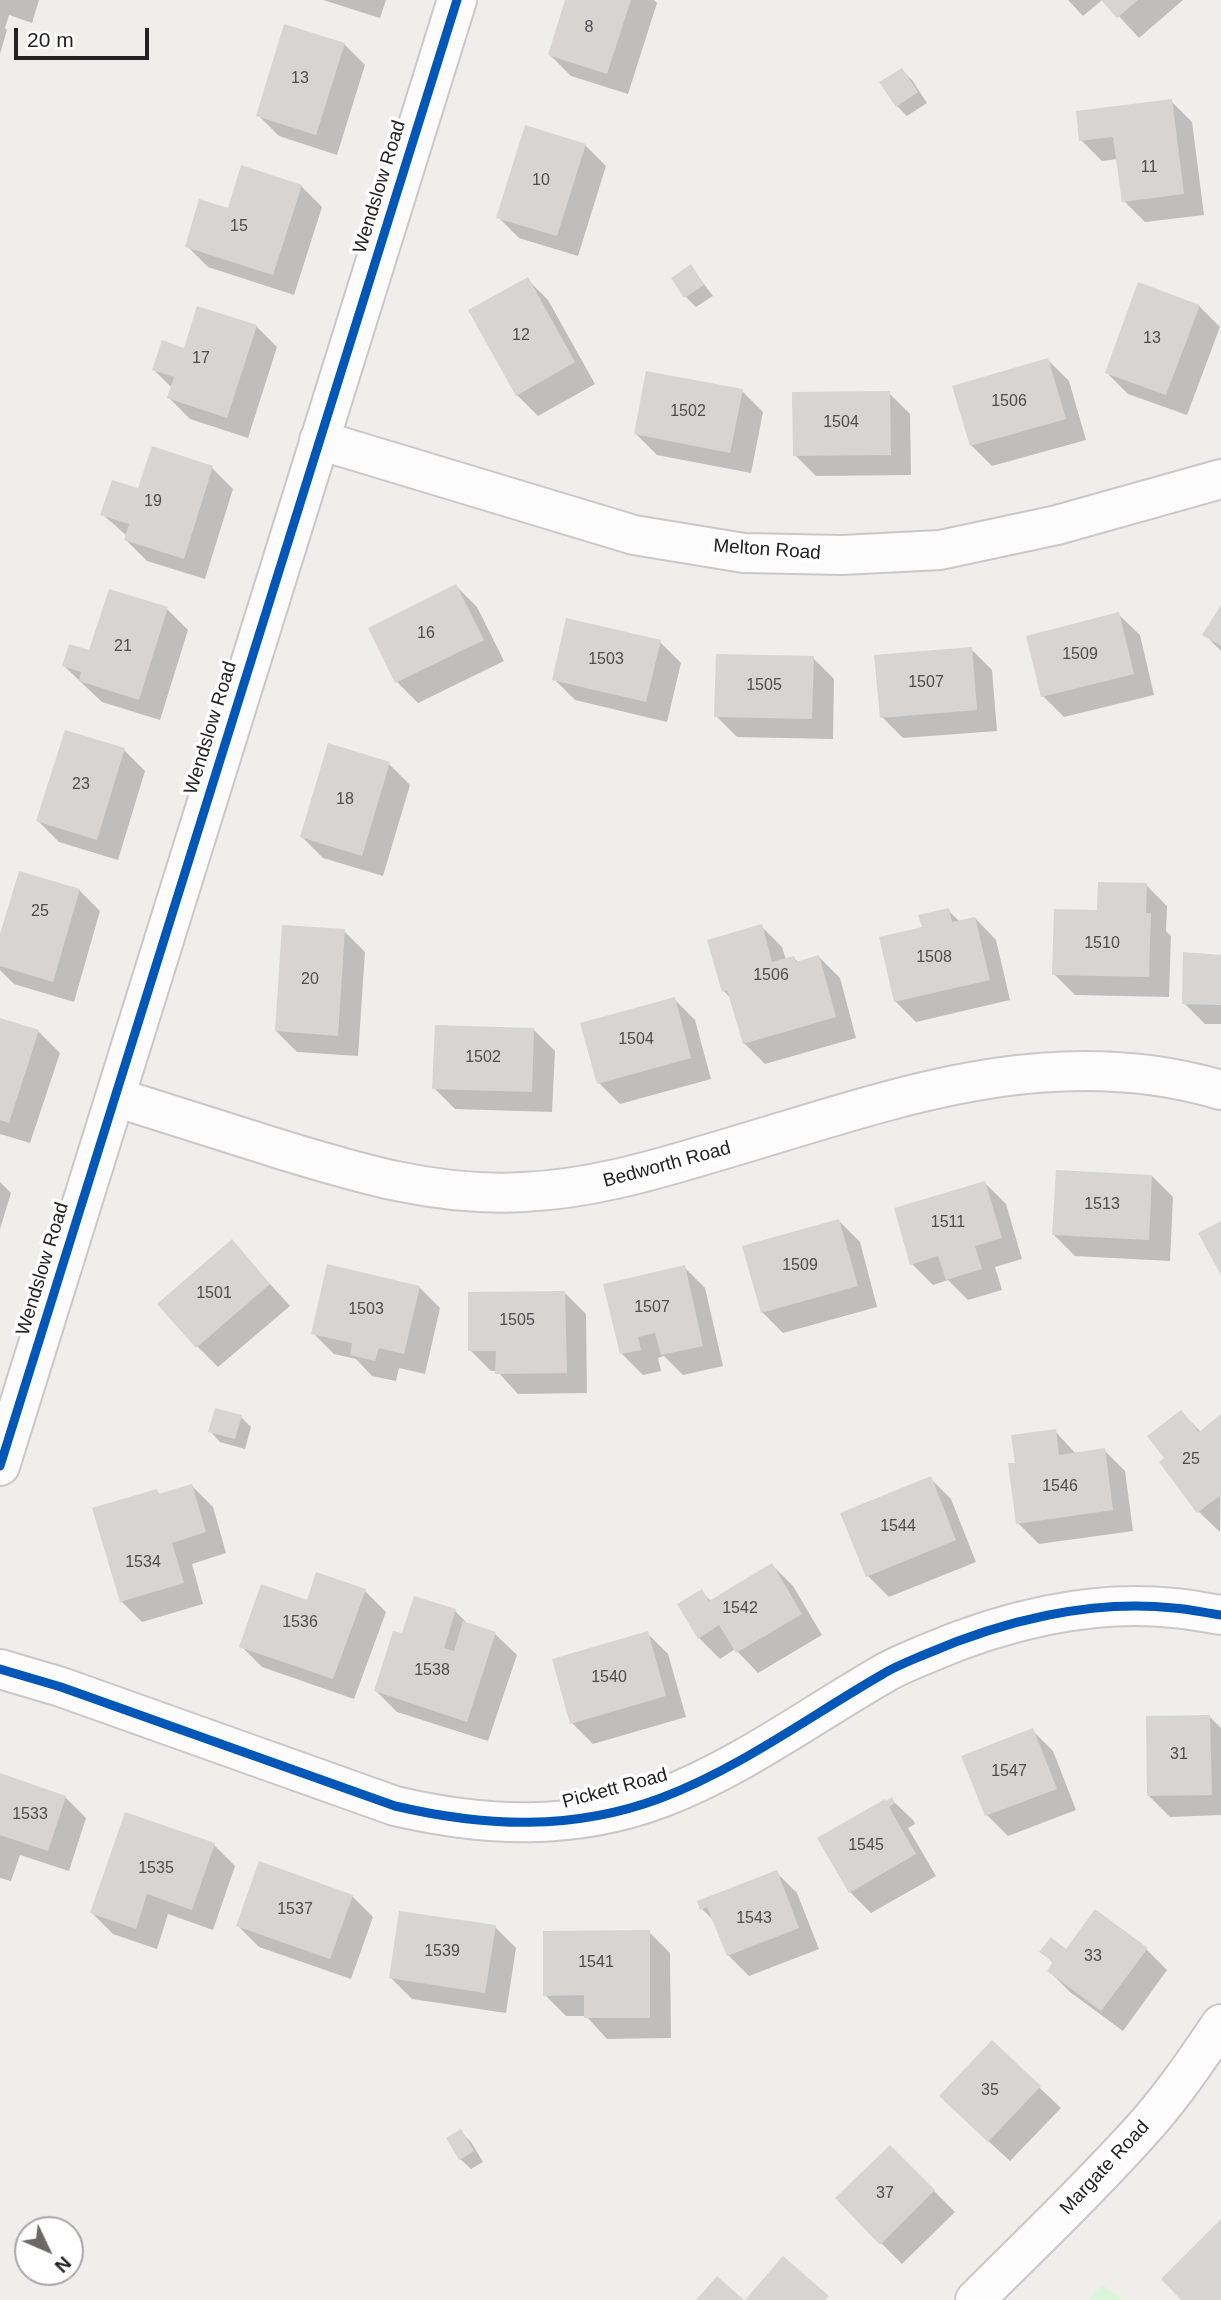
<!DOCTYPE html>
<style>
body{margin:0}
#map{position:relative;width:1221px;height:2300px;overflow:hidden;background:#f0eeeb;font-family:Helvetica,sans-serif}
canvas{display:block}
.north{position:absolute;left:14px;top:2216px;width:70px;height:70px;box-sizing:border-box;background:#fff;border:2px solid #a7a7a7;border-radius:50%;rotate:134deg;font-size:19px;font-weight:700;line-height:28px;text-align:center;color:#222}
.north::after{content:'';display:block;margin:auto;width:24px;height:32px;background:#6a6968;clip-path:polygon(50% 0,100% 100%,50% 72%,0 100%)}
.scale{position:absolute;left:14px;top:28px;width:135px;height:32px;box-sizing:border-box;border:4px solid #222;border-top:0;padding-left:9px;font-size:21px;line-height:24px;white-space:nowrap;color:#222;-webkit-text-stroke:5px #fff;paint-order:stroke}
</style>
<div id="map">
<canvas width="1221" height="2300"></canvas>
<div class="north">N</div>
<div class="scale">20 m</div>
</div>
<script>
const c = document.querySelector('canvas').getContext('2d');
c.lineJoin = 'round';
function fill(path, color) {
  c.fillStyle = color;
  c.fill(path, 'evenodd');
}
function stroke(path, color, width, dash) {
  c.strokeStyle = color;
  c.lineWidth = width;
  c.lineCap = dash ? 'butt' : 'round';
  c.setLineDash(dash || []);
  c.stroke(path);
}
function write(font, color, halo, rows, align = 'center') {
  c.font = font + ' Helvetica,sans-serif';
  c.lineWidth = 7;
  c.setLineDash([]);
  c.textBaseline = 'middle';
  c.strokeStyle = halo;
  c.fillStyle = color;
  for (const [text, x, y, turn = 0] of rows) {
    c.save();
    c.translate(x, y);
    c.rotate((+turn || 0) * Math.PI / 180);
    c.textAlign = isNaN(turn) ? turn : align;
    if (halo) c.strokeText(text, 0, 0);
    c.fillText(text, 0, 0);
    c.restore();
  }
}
const park = new Path2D(`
 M1103 2285 1122 2300H1088Z`);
const shadow = new Path2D(`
 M0 0H39L32 23 9 15 5 28 7 30 0 54Z
 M323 0H386L380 18Z
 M567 0H654L657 3 628 94 571 76 550 55Z
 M1068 0H1102L1083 16Z
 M1104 0H1183L1139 38Z
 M344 44 365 65 337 155 279 136 258 115Z
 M902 70 912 80 927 103 907 116 897 106Z
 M1171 101 1192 122 1204 215 1145 222 1124 201 1118 159 1102 161 1081 140Z
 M585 145 606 166 578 256 519 238 498 217Z
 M301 186 322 207 294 295 208 267 187 246 229 211Z
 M691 267 713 296 696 307 686 297Z
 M527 279 548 300 595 384 538 416 517 395Z
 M1199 306 1220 327 1187 415 1128 394 1107 373Z
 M256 326 277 347 248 438 190 419 169 398 172 388 154 370 185 350Z
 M1048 360 1069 381 1086 440 992 466 971 445Z
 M742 391 763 412 751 473 657 455 636 434Z
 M889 393 910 414 911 475 816 476 795 455Z
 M212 468 233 489 205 579 147 561 126 540 127 536 102 514 139 491Z
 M456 586 477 607 504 661 418 703 397 682 370 628Z
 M1221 608V651L1205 635Z
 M167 609 188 630 160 720 102 702 64 666Z
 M1118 614 1140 635 1154 695 1064 717 1043 696Z
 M660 642 681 663 667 722 575 700 554 679Z
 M971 649 992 670 997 731 903 738 882 717Z
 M813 658 834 679 833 739 737 737 716 716Z
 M66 732 124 750 145 771 118 860 59 842 38 821Z
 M389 764 410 785 383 876 323 858 302 837Z
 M1146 885 1167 906 1166 931 1171 936 1169 997 1075 995 1054 974 1099 912Z
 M79 890 100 911 74 1002 14 984 0 970V941Z
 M948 910 960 922 975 918 996 940 1010 1000 916 1022 895 1001 924 928Z
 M761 926 782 947 786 960 794 958 799 963 819 957 840 978 856 1038 765 1064 744 1043 732 1000 724 991 709 941Z
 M344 931 365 952 358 1056 297 1052 276 1031Z
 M1221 957V1024H1205L1184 1003Z
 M674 999 695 1020 711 1079 620 1104 599 1083Z
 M0 1019 39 1032 60 1053 30 1143 0 1134Z
 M534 1030 555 1051 552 1112 455 1109 434 1088Z
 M1152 1176 1173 1197 1170 1261 1075 1256 1054 1235Z
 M0 1182 11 1193 0 1229Z
 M985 1183 1006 1204 1022 1259 995 1267 1002 1290 968 1300 948 1280 933 1285 912 1264Z
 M839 1221 860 1242 877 1307 783 1333 762 1312Z
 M232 1242 290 1306 218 1367 197 1346Z
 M684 1267 705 1288 723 1366 683 1375 664 1356 658 1358 661 1371 643 1375 622 1354Z
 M419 1287 440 1308 425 1374 399 1368 396 1381 372 1376 356 1359 334 1354 313 1333Z
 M565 1293 586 1314 587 1393 518 1394 497 1371H491L470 1350Z
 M1181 1412 1201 1432 1221 1417 1220 1532 1199 1512 1166 1458Z
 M241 1417 251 1427 245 1449 220 1442 210 1431Z
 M1055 1431 1076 1454 1104 1450 1125 1471 1133 1531 1039 1544 1018 1523 1017 1464Z
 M930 1478 951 1499 976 1562 889 1597 868 1576Z
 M192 1486 213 1507 226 1553 192 1564 203 1604 142 1622 121 1601 156 1491 161 1495Z
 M772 1565 793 1586 822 1635 758 1673 735 1649 720 1659 699 1638 702 1592 712 1602Z
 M365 1591 386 1612 354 1699 262 1667 241 1646 308 1602Z
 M455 1611 469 1625 495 1634 517 1655 488 1741 397 1712 376 1691 403 1635Z
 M647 1633 668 1654 686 1717 593 1744 572 1723Z
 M1210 1717 1221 1728V1815L1170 1817 1149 1796Z
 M1032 1730 1053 1751 1076 1810 1008 1836 987 1815Z
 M0 1775 65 1797 86 1818 69 1871 20 1855 11 1881 0 1878Z
 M892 1800 913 1820 915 1824 908 1828 936 1876 871 1913 850 1892 887 1803Z
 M214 1845 235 1866 213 1930 168 1914 157 1949 113 1934 92 1913Z
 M776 1872 797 1893 819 1949 749 1976 728 1955 715 1922 702 1909Z
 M352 1896 373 1917 351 1979 259 1947 238 1926Z
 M495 1927 516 1948 506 2013 412 1999 391 1978Z
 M649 1932 670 1953 671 2038 607 2039 586 2016H566L545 1995Z
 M1146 1949 1167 1970 1123 2031 1070 1992 1049 1971 1054 1964 1042 1952Z
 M992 2043 1061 2108 1010 2161 962 2117Z
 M460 2131 471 2142 483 2162 471 2169 460 2159Z
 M890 2147 955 2212 902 2264 837 2198Z`);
const building = new Path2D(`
 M565 0H631L607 74 548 55Z
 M1101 0H1138L1117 18Z
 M284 24 345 43 316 135 256 116Z
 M902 68 918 92 896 107 879 82Z
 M1172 99 1184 194 1122 202 1113 137 1079 141 1076 111Z
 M525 125 586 144 557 236 496 218Z
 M241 165 302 185 273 275 185 247 199 199 228 208Z
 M691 264 704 285 684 298 671 278Z
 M528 277 575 362 516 396 468 310Z
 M1138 282 1200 305 1166 395 1105 373Z
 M197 306 257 325 227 418 167 398 174 377 152 370 162 340 184 348Z
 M1048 358 1066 419 970 446 952 386Z
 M646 371 743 389 730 453 634 434Z
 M890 391 891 455 793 456 792 392Z
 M152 446 213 466 184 559 124 540 129 524 100 515 112 480 138 488Z
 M456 584 484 640 395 683 368 628Z
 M109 589 168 607 139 700 79 681 81 672 62 666 69 644 89 650Z
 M1221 605V646L1202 635Z
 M1119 612 1134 674 1041 697 1026 636Z
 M566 618 661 640 646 702 552 680Z
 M972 647 977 710 880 718 874 655Z
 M716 654 814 656 812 719 714 717Z
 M65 730 125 748 97 840 36 821Z
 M328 743 390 762 362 856 300 837Z
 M19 871 80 889 53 982 0 966V934Z
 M1098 882 1147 883 1146 913H1151L1149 977 1052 975 1054 909 1097 910Z
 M949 908 952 922 975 917 990 980 894 1002 879 937 922 927 918 915Z
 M762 924 772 962 794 956 796 962 819 955 836 1017 743 1044 727 990 722 992 707 940Z
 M282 925 345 929 338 1036 275 1031Z
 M1183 952 1221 955V1005L1182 1004Z
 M675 997 691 1058 597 1084 580 1023Z
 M0 1018 39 1030 9 1123 0 1120Z
 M435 1025 534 1028 532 1092 432 1089Z
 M1056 1170 1152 1175 1149 1240 1052 1235Z
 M985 1181 1002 1238 975 1246 982 1269 946 1280 938 1256 910 1265 894 1208Z
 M839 1219 858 1286 761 1313 742 1246Z
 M1221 1221V1275L1198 1233Z
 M232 1239 270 1284 196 1348 157 1304Z
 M327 1264 420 1286 404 1354 379 1348 375 1361 350 1355 352 1343 311 1334Z
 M685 1265 703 1346 661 1355 655 1333 638 1337 641 1350 620 1354 603 1284Z
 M565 1291 567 1373 495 1374 496 1351H468V1292Z
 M215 1408 242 1415 235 1439 208 1432Z
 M1181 1410 1199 1432 1221 1414V1495L1197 1513 1159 1462 1164 1458 1147 1436Z
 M1056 1429 1059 1455 1105 1448 1113 1510 1016 1524 1008 1463H1015L1011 1435Z
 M931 1476 956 1540 866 1577 840 1513Z
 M192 1484 206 1532 172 1543 184 1583 120 1602 92 1508 157 1489 158 1494Z
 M772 1563 802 1614 736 1653 719 1625 698 1639 677 1604 702 1589 709 1601Z
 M316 1572 366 1589 333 1679 239 1647 261 1584 307 1600Z
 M414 1596 456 1609 444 1648 454 1651 463 1621 496 1632 467 1722 374 1691 393 1631 402 1633Z
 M648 1631 666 1696 570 1724 552 1659Z
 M1210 1715 1212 1795 1147 1796 1146 1716Z
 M1033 1728 1057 1789 985 1816 961 1756Z
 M0 1773 66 1796 48 1851 0 1835Z
 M892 1797 895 1803 889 1807 916 1854 849 1893 817 1838 885 1799 886 1801Z
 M125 1812 215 1843 192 1910 147 1894 136 1929 90 1913Z
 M259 1861 353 1895 330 1959 236 1926Z
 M777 1870 799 1928 727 1956 707 1907 700 1910 697 1901Z
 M1095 1909 1148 1948 1101 2011 1047 1971 1053 1962 1039 1952 1051 1937 1066 1949Z
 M399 1911 496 1925 485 1993 389 1978Z
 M650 1930V2018H584V1995L543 1996V1931Z
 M992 2040 1041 2086 988 2142 939 2096Z
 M461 2129 474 2151 459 2160 446 2138Z
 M890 2145 935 2190 880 2245 835 2198Z
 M1221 2219V2300H1181L1161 2279Z
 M783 2256 829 2296 825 2300H745Z
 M717 2276 744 2300H696Z`);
const minor = new Path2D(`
 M319 440 634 535 744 553 842 555 940 550 1057 525 1221 479
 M115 1097C168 1114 220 1130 273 1147 358 1173 435 1197 524 1192 588 1189 648 1172 708 1154 878 1105 1043 1037 1221 1090
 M0 1466 457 0
 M0 1669 61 1687 395 1806C485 1827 573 1831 661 1798 740 1768 810 1716 883 1674 896 1666 912 1660 926 1654 1002 1621 1091 1599 1174 1608 1190 1609 1205 1613 1221 1615
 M975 2300C1033 2242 1093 2185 1148 2123 1175 2092 1198 2058 1221 2024`);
const cycleway = new Path2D(`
 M0 1466 457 0
 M0 1669 61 1687 395 1806C485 1827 573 1831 661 1798 740 1768 810 1716 883 1674 896 1666 912 1660 926 1654 1002 1621 1091 1599 1174 1608 1190 1609 1205 1613 1221 1615`);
const numberNames = [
 ["8",589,28],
 ["13",300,79],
 ["11",1149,168],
 ["10",541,181],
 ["15",239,227],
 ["12",521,336],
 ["13",1152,339],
 ["17",201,359],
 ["1506",1009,402],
 ["1502",688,412],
 ["1504",841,423],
 ["19",153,502],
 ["16",426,634],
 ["21",123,647],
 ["1509",1080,655],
 ["1503",606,660],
 ["1507",926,683],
 ["1505",764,686],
 ["23",81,785],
 ["18",345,800],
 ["25",40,912],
 ["1510",1102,944],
 ["1508",934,958],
 ["1506",771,976],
 ["20",310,980],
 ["1504",636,1040],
 ["1502",483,1058],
 ["1513",1102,1205],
 ["1511",948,1223],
 ["1509",800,1266],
 ["1501",214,1294],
 ["1507",652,1308],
 ["1503",366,1310],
 ["1505",517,1321],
 ["25",1191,1460],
 ["1546",1060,1487],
 ["1544",898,1527],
 ["1534",143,1563],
 ["1542",740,1609],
 ["1536",300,1623],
 ["1538",432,1671],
 ["1540",609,1678],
 ["31",1179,1755],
 ["1547",1009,1772],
 ["1533",30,1815],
 ["1545",866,1846],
 ["1535",156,1869],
 ["1537",295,1910],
 ["1543",754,1919],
 ["1539",442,1952],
 ["33",1093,1957],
 ["1541",596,1963],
 ["35",990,2091],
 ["37",885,2194]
];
const streetNames = [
 ["Wendslow Road",380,187,-73],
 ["Melton Road",767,550,4],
 ["Wendslow Road",211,728,-73],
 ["Bedworth Road",667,1165,-15],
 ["Wendslow Road",43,1269,-73],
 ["Pickett Road",615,1789,-15],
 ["Margate Road",1105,2168,-47]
];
fill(park, '#daf5da');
fill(shadow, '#0003');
fill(building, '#d7d4d2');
stroke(minor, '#c9c8c7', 42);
stroke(minor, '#fdfcfc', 38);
stroke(cycleway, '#0057b8', 9);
write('16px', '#4f4e4e', null, numberNames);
write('19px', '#222', '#fff', streetNames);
</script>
